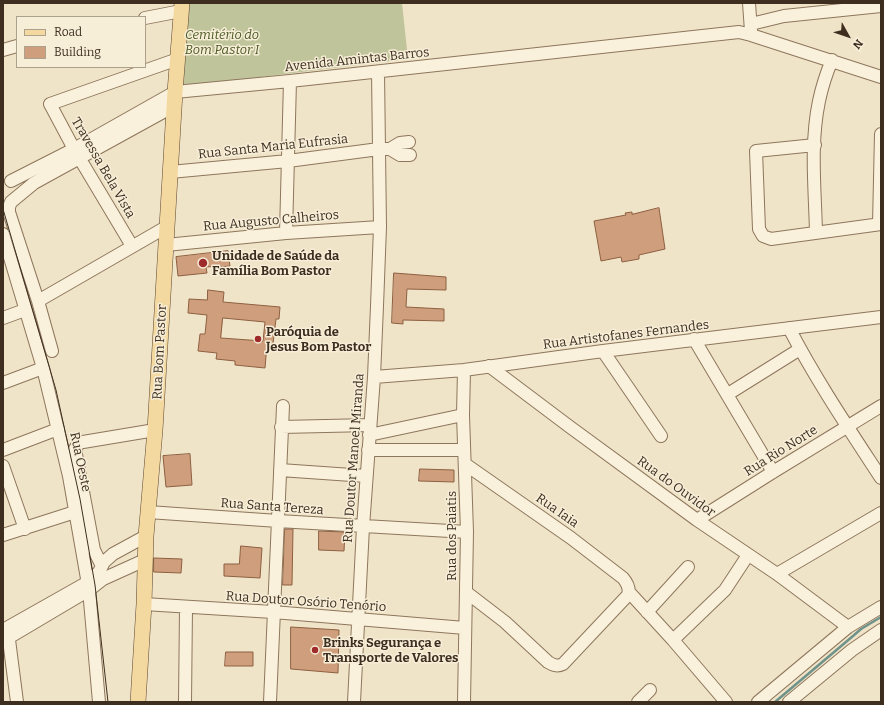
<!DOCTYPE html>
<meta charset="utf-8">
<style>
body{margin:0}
#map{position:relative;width:884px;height:705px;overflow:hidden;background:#f0e4c8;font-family:Bitter,serif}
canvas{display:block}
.frame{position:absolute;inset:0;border:4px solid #3d2e20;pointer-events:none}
.legend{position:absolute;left:16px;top:16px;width:130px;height:52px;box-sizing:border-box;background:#f7eed8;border:1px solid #ada18e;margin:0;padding:5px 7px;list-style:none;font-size:12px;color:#3d2e20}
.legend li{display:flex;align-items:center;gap:8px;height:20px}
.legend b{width:20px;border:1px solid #ada18e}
.north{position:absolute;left:828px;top:16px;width:40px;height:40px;-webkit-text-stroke:3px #f7eed8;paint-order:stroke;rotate:130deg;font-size:11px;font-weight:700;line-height:16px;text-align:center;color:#3d2e20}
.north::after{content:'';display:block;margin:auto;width:14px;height:18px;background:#3d2e20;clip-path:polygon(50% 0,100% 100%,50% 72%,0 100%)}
</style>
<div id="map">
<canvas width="884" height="705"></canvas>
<div class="frame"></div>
<ul class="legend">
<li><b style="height:5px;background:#f3d9a0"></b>Road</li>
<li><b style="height:11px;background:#cf9f7d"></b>Building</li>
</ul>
<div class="north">N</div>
</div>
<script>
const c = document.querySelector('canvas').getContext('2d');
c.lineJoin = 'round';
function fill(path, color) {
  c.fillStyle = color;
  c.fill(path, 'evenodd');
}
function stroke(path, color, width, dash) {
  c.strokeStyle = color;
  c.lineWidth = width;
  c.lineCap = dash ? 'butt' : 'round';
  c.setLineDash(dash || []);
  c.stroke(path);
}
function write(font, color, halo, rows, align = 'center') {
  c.font = font + ' Bitter,serif';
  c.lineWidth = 3;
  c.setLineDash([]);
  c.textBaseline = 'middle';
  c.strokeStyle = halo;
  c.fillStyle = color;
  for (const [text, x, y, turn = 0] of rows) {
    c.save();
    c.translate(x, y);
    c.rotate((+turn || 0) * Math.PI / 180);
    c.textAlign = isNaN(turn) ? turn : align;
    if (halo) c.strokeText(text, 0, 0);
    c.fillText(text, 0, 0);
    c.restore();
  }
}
const cemetery = new Path2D(`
 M185 3H402L408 59 178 87Z`);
const stream = new Path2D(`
 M775 702 853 636 861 629 881 617`);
const building = new Path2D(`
 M659 208 665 249 639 255V259L622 262 621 257 601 261 594 221 626 215 625 213 632 212V214Z
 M228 251 230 266 221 267V266L206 267 207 273 178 276 176 257Z
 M394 273 446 277V290L407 289 406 307 444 309V321L403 320V324L392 323Z
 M208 290 224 292 223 302 280 307 279 319H276L273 344H267L265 368 235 365V361L216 359 217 353 198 351 200 334H205L207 315 188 313 189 299 207 300ZM223 318 265 322 263 341 221 338Z
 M190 454 192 485 166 487 163 456Z
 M420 469 454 470V482L419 481Z
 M285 529H293L292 585H283Z
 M319 531 345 532 344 551 319 550Z
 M241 546 262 548 260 578 224 576V564H239Z
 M154 558 182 559 181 573 154 572Z
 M291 627 339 630 338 673 291 669Z
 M226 652H253V666H225Z`);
const minor = new Path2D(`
 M749 3 751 31
 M145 18 181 11
 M751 24 784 16 881 6
 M3 50 17 46
 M815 145 756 151 759 229 763 236 771 239 881 224
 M390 149 400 155H410
 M170 172 288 161 379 149H390L400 143 409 142
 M11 181 74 149 175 92 290 81 739 32 751 35 881 77
 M879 224 881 134
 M816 232C815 189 810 144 819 101 822 87 826 74 832 60
 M286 233 290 81
 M3 234 43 368 69 476 89 590 99 702
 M166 245 286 233 380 227
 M132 246 74 149 50 104 178 59
 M38 301 9 212V207L11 202 34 183 174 106
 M3 318 25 310
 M789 328C816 380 849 429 881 478
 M694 339 773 472
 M52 351 38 301 168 226
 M603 351 661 436
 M489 366 570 427 697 520 777 574 848 627
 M374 377 464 370 603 351 881 317
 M3 383 43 368
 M728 394 800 349
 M281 427 370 425
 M369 435 463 415
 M3 450 58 429
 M368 450H464
 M465 464 571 538 623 578C628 584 630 589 628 595L563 664C557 667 553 665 548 662L505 622 466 592
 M3 466 25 529
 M280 470 366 476
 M148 512 278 521 467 532
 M697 520 773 472 881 406
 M3 535 75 512
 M102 566 94 550 75 449 79 443 83 442 155 430
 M777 574 881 513
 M629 592 673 640 726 702
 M144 604 273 612 465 628
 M647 612 688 567
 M3 630 88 582 99 572 104 562 113 554 146 536
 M8 632 17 702
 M673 640 725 590 748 555
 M3 641 89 590 103 579 145 560
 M185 702 186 608
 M270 702 283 406
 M354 702 363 527 374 377 377 306 380 227 378 72
 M464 702 467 532 463 415 464 370
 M638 702 650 690
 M758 702 848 627 881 607
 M789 702 852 650 881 630`);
const major = new Path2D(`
 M138 702 144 604 146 536 155 430 175 92 182 3`);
const tram = new Path2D(`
 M3 209 56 390 80 499 95 585 108 702`);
const markers = [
 [203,263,5,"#9e2a2b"],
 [258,339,4,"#9e2a2b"],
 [315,650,4,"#9e2a2b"]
];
const parkNames = [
 ["Cemitério do",222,35],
 ["Bom Pastor I",222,50]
];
const streetNames = [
 ["Avenida Amintas Barros",357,60,-6],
 ["Rua Santa Maria Eufrasia",273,147,-6],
 ["Travessa Bela Vista",103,168,60],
 ["Rua Augusto Calheiros",271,221,-5],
 ["Rua Artistofanes Fernandes",626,335,-7],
 ["Rua Bom Pastor",160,352,-87],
 ["Rua Rio Norte",781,451,-32],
 ["Rua Doutor Manoel Miranda",354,458,-86],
 ["Rua Oeste",80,462,78],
 ["Rua do Ouvidor",676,487,36],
 ["Rua Santa Tereza",272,507,4],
 ["Rua Iaia",557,511,35],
 ["Rua dos Paiatis",452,536,-90],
 ["Rua Doutor Osório Tenório",306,602,4]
];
const poiNames = [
 ["Unidade de Saúde da",212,256],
 ["Família Bom Pastor",212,271],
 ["Paróquia de",266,332],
 ["Jesus Bom Pastor",266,347],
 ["Brinks Segurança e",323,643],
 ["Transporte de Valores",323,658]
];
fill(cemetery, '#bfc49a');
stroke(stream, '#6f938a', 2.5);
fill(building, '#cf9f7d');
stroke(building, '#8d5f41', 1);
stroke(minor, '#8d765c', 14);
stroke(major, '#5b4430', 16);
stroke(minor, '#faf1dc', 12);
stroke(major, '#f3d9a0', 15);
stroke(tram, '#3d2e20', 1);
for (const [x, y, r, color] of markers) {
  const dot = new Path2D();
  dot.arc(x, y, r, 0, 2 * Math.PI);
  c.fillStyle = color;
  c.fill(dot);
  stroke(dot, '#f7eed8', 1.5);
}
write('italic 13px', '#4d5a26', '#f7eed8', parkNames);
write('13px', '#3d2e20', '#f7eed8', streetNames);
write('bold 13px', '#3d2e20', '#f7eed8', poiNames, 'left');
</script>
